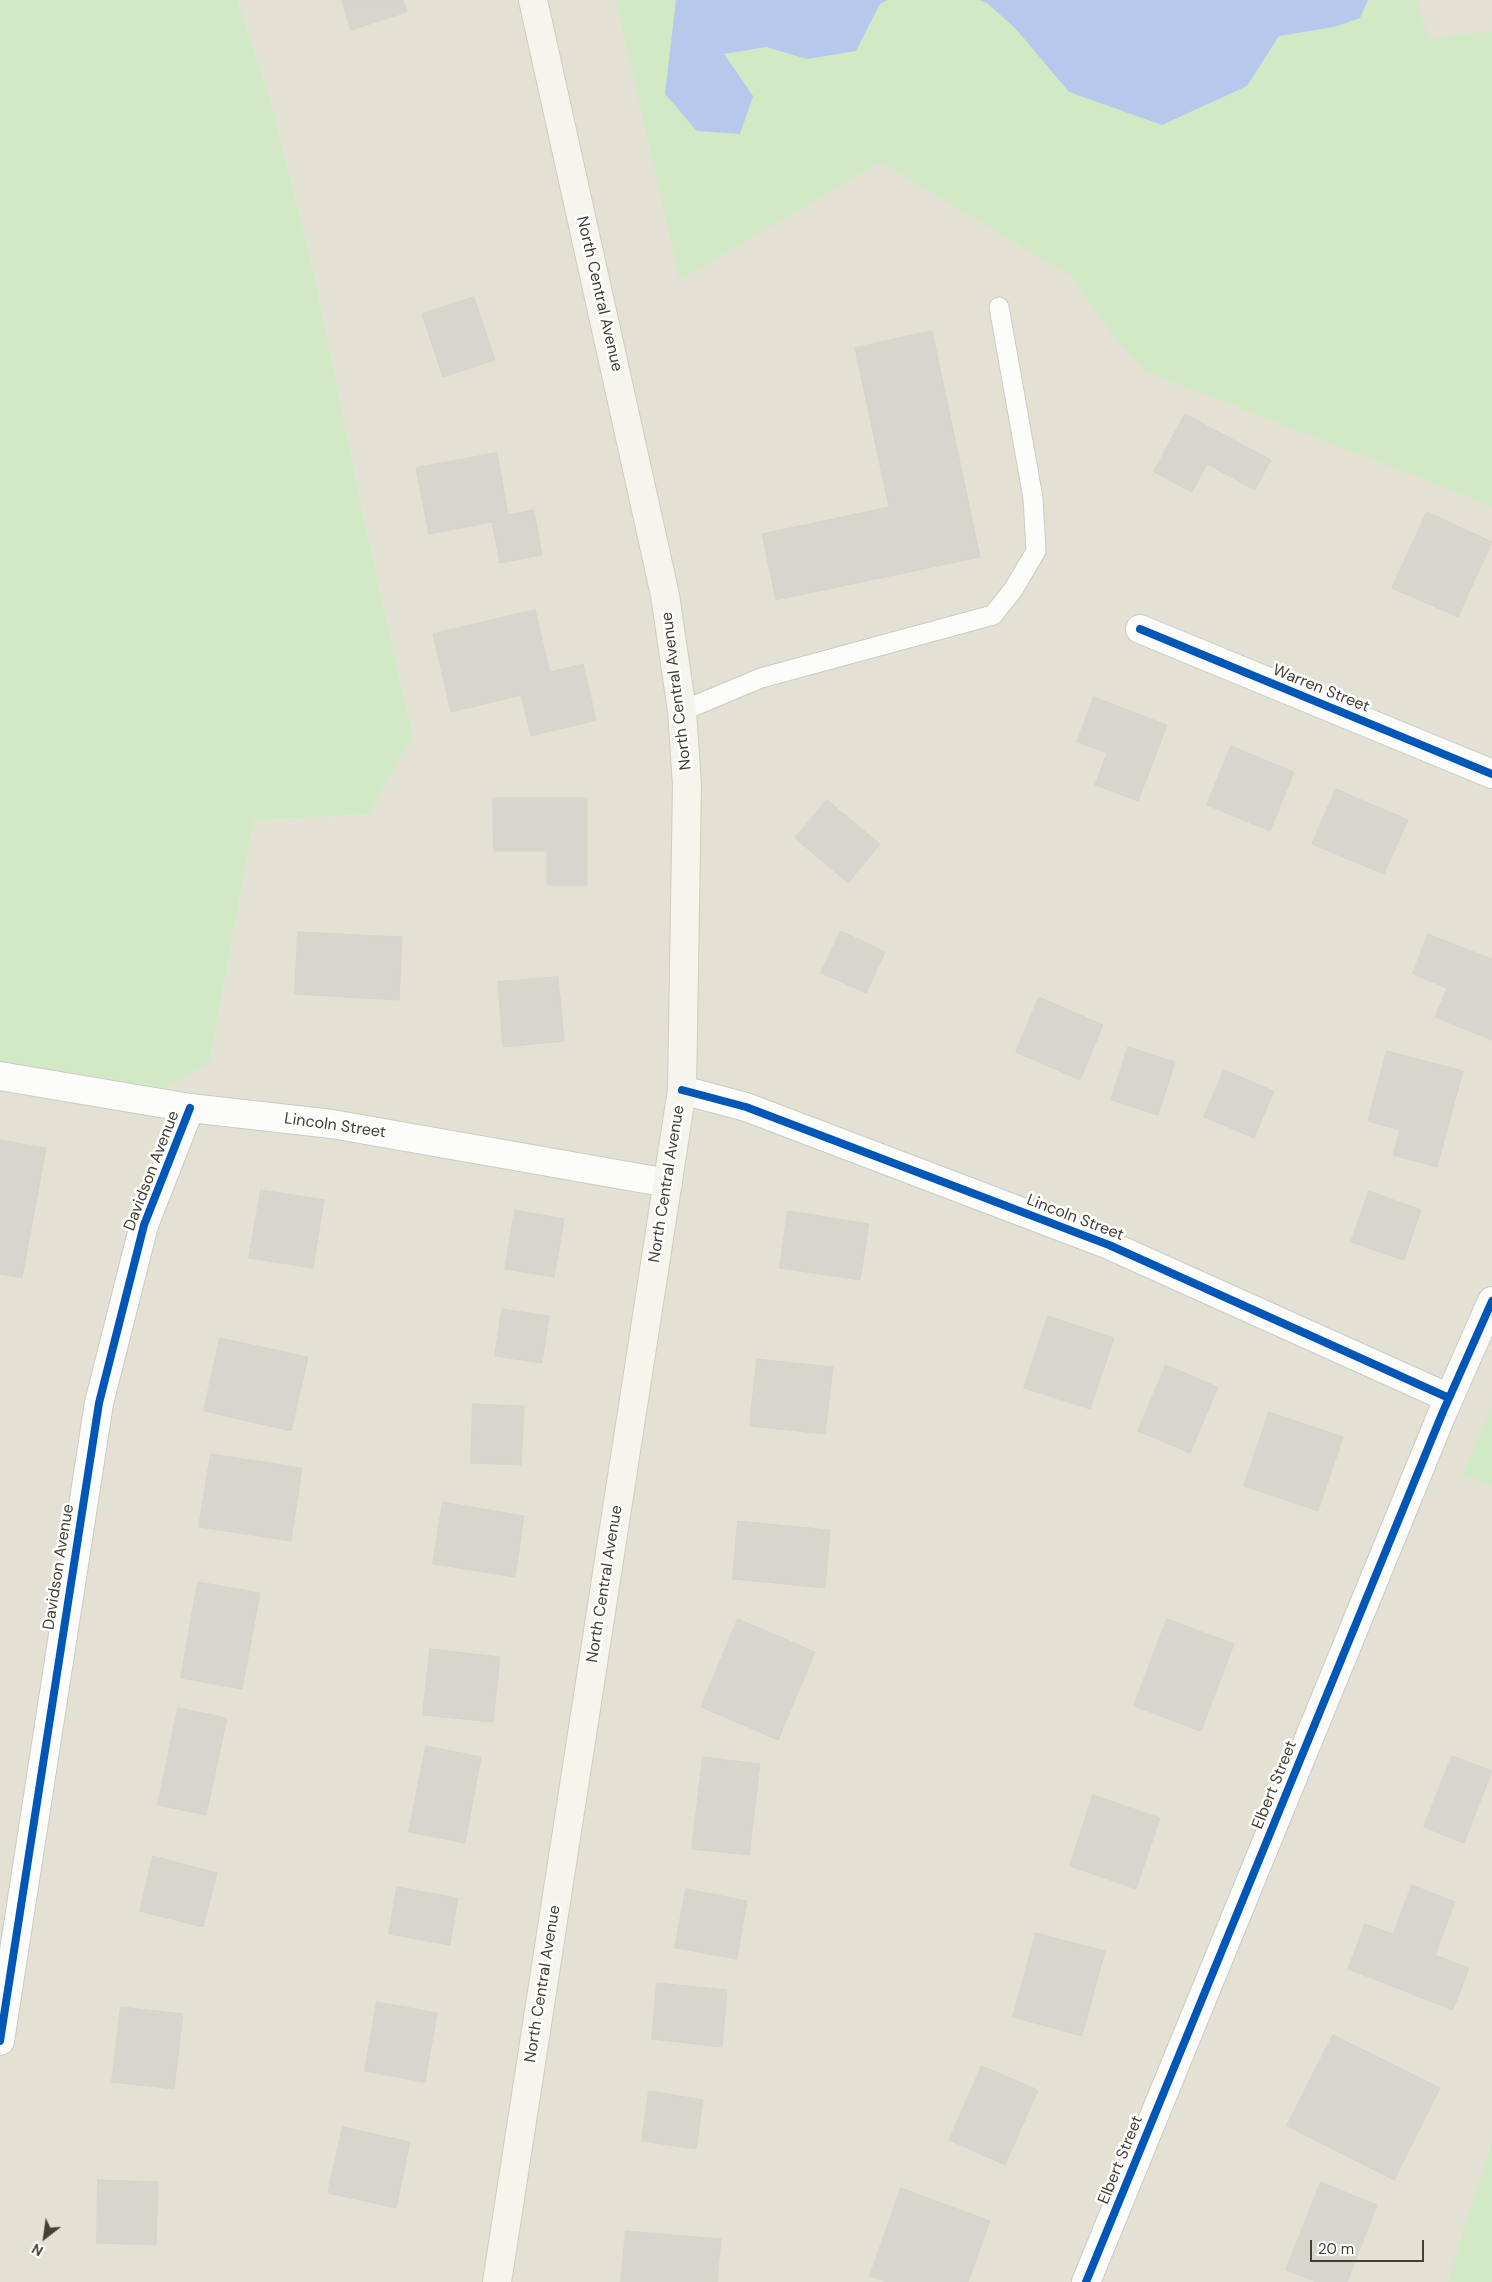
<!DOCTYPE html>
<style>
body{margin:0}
#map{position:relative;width:1492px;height:2282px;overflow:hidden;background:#eeede6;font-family:"DM Sans",sans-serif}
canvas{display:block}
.north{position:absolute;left:20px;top:2212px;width:50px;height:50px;-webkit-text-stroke:4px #fff;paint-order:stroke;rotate:210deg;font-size:14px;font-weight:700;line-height:20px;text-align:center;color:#424033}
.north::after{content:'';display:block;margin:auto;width:18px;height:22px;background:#424033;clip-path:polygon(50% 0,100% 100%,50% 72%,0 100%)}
.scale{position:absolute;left:1310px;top:2240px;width:114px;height:22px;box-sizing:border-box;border:2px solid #424033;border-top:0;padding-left:6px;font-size:15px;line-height:18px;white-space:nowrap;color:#424033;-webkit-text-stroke:4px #fff;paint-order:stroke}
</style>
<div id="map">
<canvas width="1492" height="2282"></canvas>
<div class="north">N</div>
<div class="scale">20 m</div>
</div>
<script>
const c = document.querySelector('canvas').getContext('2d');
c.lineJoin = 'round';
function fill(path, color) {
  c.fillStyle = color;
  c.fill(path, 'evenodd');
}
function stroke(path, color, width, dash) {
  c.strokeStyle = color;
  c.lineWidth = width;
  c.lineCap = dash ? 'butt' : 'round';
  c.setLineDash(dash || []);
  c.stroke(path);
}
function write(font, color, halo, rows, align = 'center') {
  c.font = font + ' "DM Sans",sans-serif';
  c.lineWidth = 5;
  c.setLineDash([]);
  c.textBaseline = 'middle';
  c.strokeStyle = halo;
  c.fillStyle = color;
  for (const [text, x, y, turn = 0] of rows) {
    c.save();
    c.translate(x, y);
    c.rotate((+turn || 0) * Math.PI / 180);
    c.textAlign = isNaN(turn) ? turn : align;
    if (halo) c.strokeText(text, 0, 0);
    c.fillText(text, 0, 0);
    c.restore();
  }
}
const residential = new Path2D(`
 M238 0H1492V2282H0V1087L210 1062 254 821 369 814 413 736 365 523 310 253 267 89Z`);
const green = new Path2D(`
 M0 0H238L267 89 310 253 365 523 413 736 369 814 254 821 210 1062 130 1107 0 1087Z
 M616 0H1416L1429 39 1492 31V506L1147 372 1122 347 1071 276 880 162 680 280Z
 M1492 1407V1486L1463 1474Z
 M1492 2142V2282H1448Z`);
const water = new Path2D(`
 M676 0H888L880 4 856 51 807 59 766 47 724 54 753 96 740 134 697 131 665 94Z
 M979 0H1368L1360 18 1334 27 1279 36 1247 86 1162 125 1069 92 1016 29 987 3Z`);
const building = new Path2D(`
 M342 0H403L407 12 351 30Z
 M474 297 495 360 443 377 422 314Z
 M932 331 980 557 776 600 762 534 889 507 855 348Z
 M1185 414 1271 460 1255 490 1207 464 1192 492 1154 472Z
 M497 453 508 515 534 510 542 555 500 563 492 522 429 534 416 468Z
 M1427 512 1492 542 1458 617 1392 588Z
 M535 610 550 672 583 664 596 720 531 736 521 695 451 712 433 634Z
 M1094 697 1167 725 1138 801 1095 785 1107 753 1077 742Z
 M1231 746 1294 772 1270 831 1207 805Z
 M1336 789 1408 820 1384 874 1312 844Z
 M493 798H587V885H547V851H494Z
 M827 800 880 844 848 883 795 838Z
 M841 931 885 952 866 993 821 973Z
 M298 932 402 937 399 1000 295 994Z
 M1428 934 1492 959V1040L1435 1017 1447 988 1413 974Z
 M558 977 564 1041 503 1047 498 982Z
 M1039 997 1103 1025 1080 1080 1016 1052Z
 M1128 1047 1175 1062 1158 1115 1111 1100Z
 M1387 1051 1463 1071 1437 1167 1393 1155 1400 1130 1368 1121Z
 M1224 1070 1274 1091 1254 1138 1204 1117Z
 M0 1140 46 1148 22 1278 0 1274Z
 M261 1190 324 1200 313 1268 249 1258Z
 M1369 1191 1421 1210 1404 1260 1351 1242Z
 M515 1210 564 1219 554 1277 505 1269Z
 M788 1211 869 1224 860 1280 780 1268Z
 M502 1309 549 1316 542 1363 495 1356Z
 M1048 1316 1114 1338 1090 1409 1024 1388Z
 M220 1338 308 1357 291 1431 204 1411Z
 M757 1359 833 1367 825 1434 750 1426Z
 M1166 1365 1218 1387 1190 1453 1138 1431Z
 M473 1404 524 1406 521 1465 471 1463Z
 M1269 1412 1343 1437 1318 1511 1244 1486Z
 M211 1454 302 1468 291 1541 199 1527Z
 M443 1502 524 1516 515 1577 433 1564Z
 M738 1521 830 1530 825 1588 733 1579Z
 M198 1582 260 1593 242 1689 181 1678Z
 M738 1619 815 1652 778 1740 701 1707Z
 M1167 1619 1234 1644 1201 1731 1134 1706Z
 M430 1649 500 1657 493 1722 423 1715Z
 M178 1708 227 1718 206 1815 158 1805Z
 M426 1746 481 1757 465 1843 409 1832Z
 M1452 1756 1492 1771 1464 1843 1424 1827Z
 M703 1757 760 1764 749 1855 692 1849Z
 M1093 1795 1160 1818 1136 1889 1070 1866Z
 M153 1856 217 1873 203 1927 140 1911Z
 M1412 1885 1455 1902 1435 1955 1469 1968 1453 2010 1348 1969 1365 1924 1393 1934Z
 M397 1887 458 1898 450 1945 389 1934Z
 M686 1889 747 1901 737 1959 675 1948Z
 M1036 1933 1105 1951 1082 2036 1013 2017Z
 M657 1983 727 1990 722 2047 652 2039Z
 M377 2002 437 2013 425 2082 365 2071Z
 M121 2007 183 2014 174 2089 112 2082Z
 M1333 2035 1440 2088 1394 2180 1287 2126Z
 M982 2066 1038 2090 1005 2165 949 2140Z
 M649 2091 703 2100 696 2149 642 2141Z
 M343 2127 410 2142 396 2208 328 2193Z
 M98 2180 158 2182 156 2245 97 2243Z
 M1321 2182 1377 2205 1347 2282H1316L1286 2270Z
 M901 2188 990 2221 968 2282H888L870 2276Z
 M626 2231 721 2239 717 2282H621Z`);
const service = new Path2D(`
 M682 711 761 678 993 615 1013 590 1036 551 1033 498 999 307`);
const minor = new Path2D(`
 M1140 629 1492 774
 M0 1076 190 1108 332 1124 668 1183
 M682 1090 746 1107 1109 1245 1449 1398
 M0 2041 99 1403 144 1225 190 1108
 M1086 2282 1442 1414 1492 1301`);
const secondary = new Path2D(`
 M497 2282 682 1090 687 785 682 711 665 595 533 0`);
const cycleway = new Path2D(`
 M1140 629 1492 774
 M682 1090 746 1107 1109 1245 1449 1398
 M0 2041 99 1403 144 1225 190 1108
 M1086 2282 1442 1414 1492 1301`);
const streetNames = [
 ["North Central Avenue",599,294,77],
 ["Warren Street",1321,689,22],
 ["North Central Avenue",677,691,-97],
 ["Lincoln Street",335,1126,8],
 ["Davidson Avenue",152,1171,-69],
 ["North Central Avenue",667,1184,-81],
 ["Lincoln Street",1075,1218,21],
 ["Davidson Avenue",59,1567,-81],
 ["North Central Avenue",605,1584,-81],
 ["Elbert Street",1275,1785,-68],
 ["North Central Avenue",543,1984,-81],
 ["Elbert Street",1121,2160,-68]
];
fill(residential, '#e2e1d3');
fill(green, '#d2e9c6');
fill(water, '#b6c9ec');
fill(building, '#d7d6ce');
stroke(building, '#d6d4cc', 1);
stroke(service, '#cccbc3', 21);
stroke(minor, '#cccbc3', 30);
stroke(secondary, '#cecdbf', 30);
stroke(service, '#fcfcfb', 19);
stroke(minor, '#fcfcfb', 28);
stroke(secondary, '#f5f5ed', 28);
stroke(cycleway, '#0057b8', 8);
write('16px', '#424033', '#fff', streetNames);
</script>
